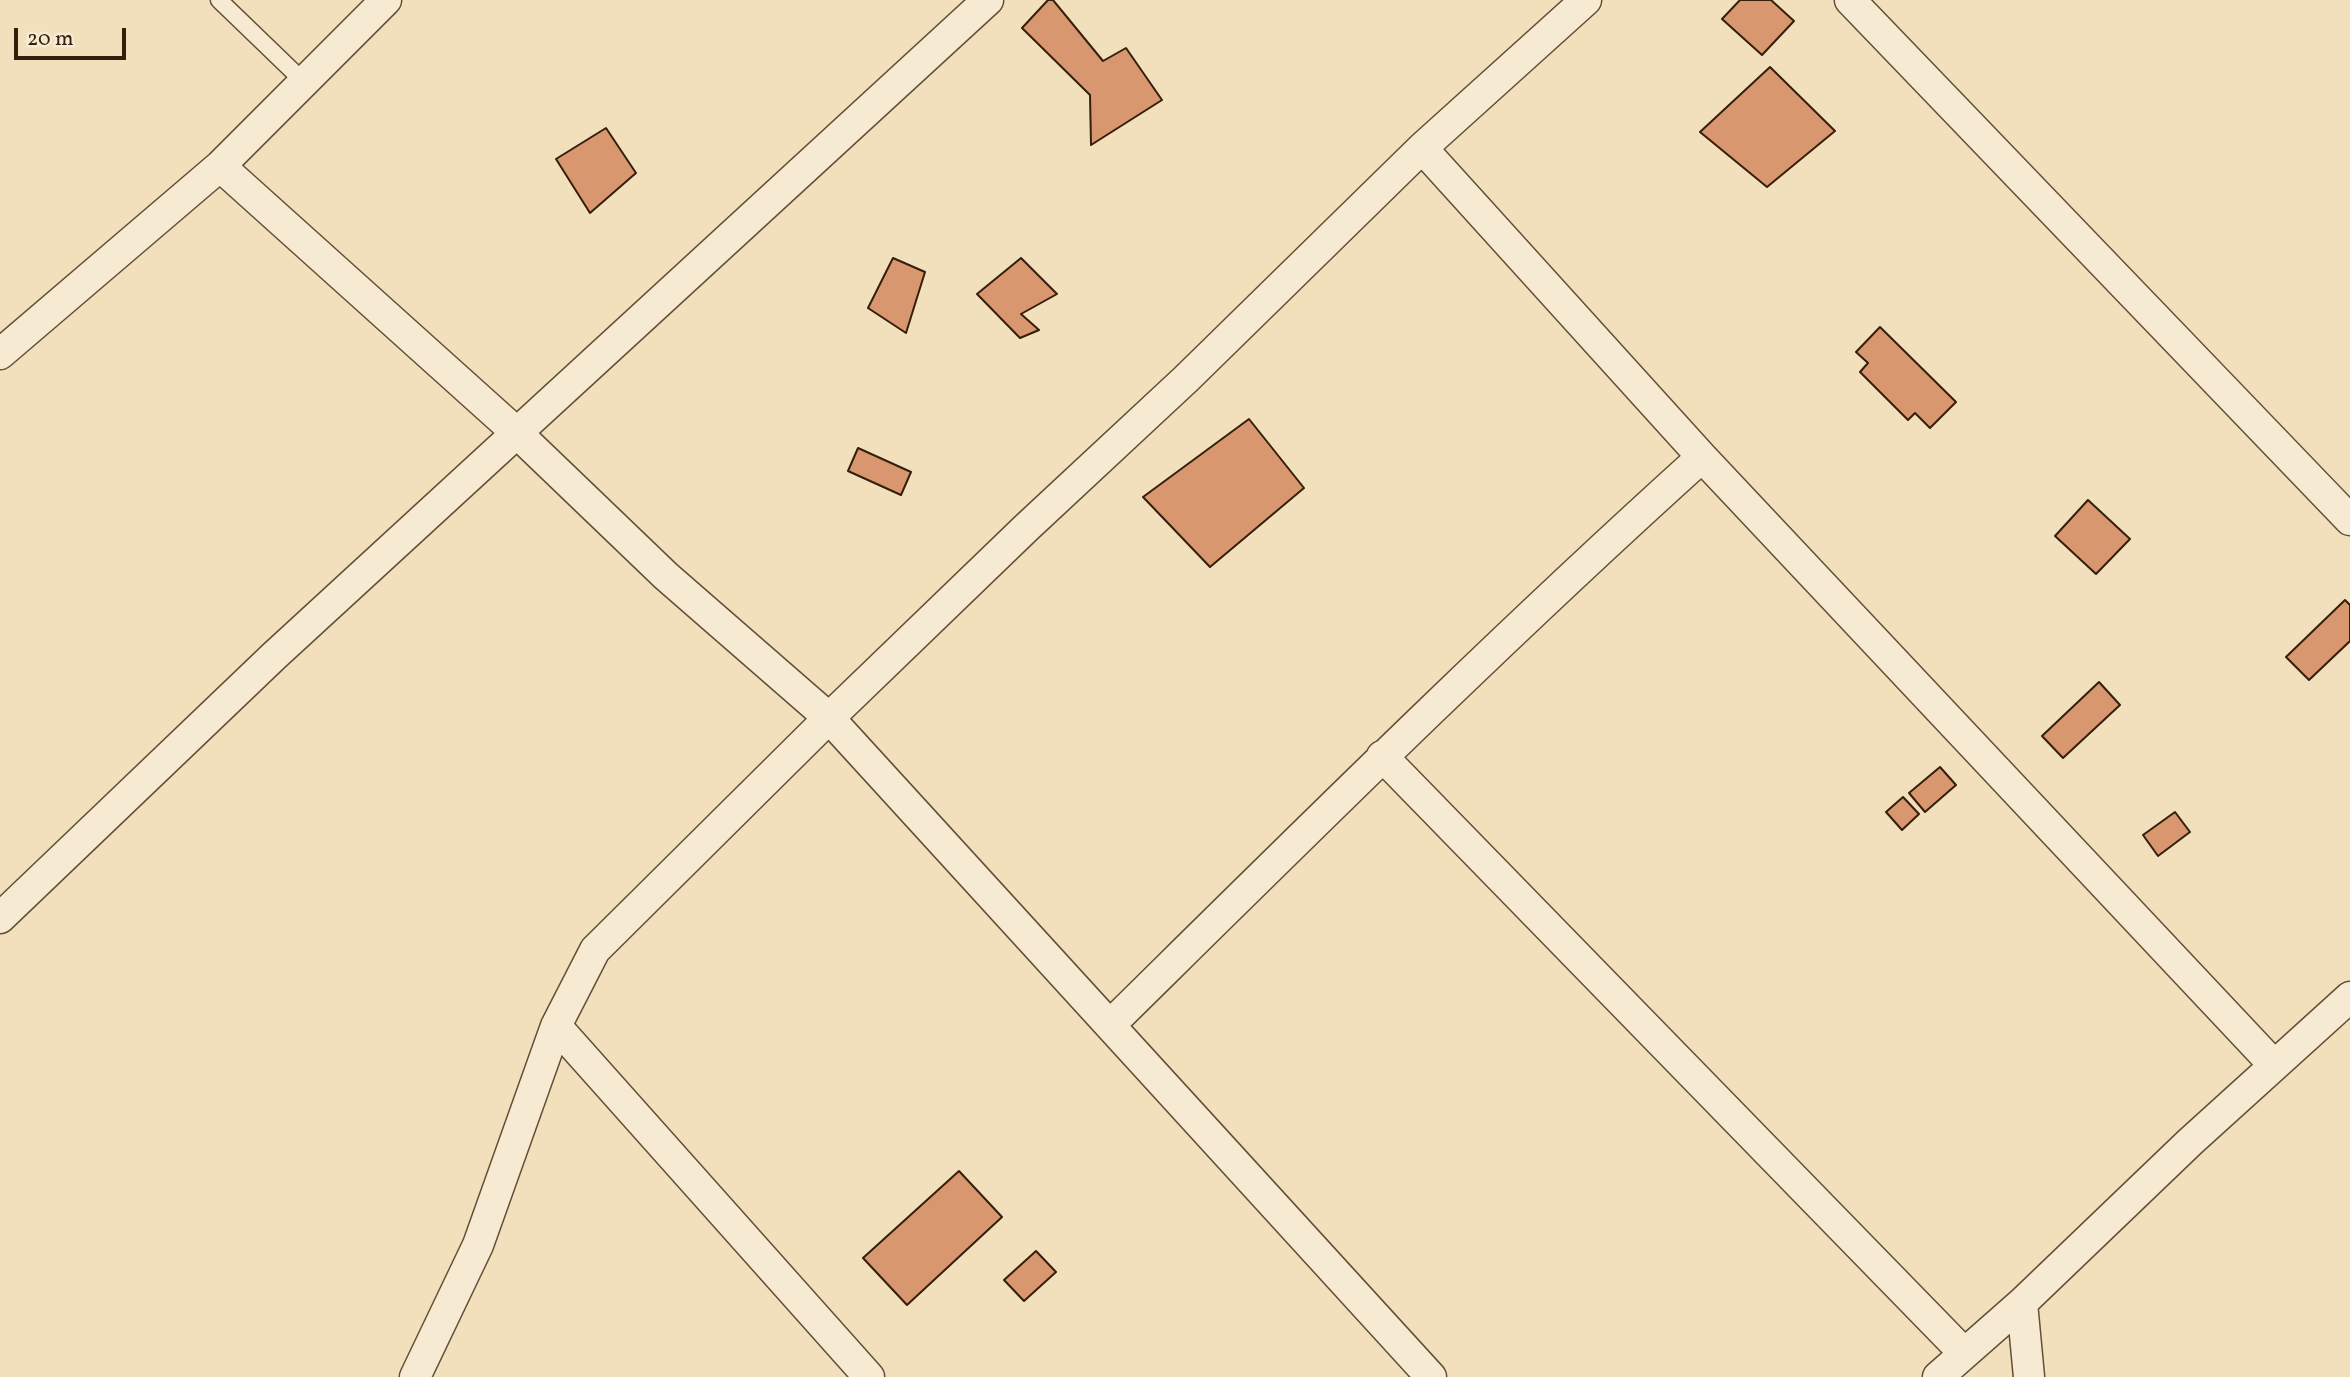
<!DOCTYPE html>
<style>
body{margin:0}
#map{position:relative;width:2350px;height:1377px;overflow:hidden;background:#f2dfbb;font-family:Vollkorn,serif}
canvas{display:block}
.scale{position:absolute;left:14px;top:28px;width:112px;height:32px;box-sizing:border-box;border:4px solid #351e0b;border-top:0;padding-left:9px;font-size:21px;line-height:24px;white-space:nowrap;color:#351e0b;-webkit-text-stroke:5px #f7ead3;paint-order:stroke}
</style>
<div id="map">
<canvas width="2350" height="1377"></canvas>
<div class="scale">20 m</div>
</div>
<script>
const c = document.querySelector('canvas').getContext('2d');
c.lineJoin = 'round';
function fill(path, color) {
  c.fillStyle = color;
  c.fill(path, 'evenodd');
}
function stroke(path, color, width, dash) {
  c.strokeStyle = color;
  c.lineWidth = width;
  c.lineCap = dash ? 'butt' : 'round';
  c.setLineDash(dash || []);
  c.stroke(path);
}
const building = new Path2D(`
 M1048 0H1053L1103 61 1126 48 1162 100 1091 145 1090 95 1022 28Z
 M1740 0H1771L1794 21 1762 55 1722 19Z
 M1770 67 1835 131 1767 187 1700 132Z
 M606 128 636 173 590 213 556 159Z
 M893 258 925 272 906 333 868 308Z
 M1021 258 1057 294 1021 314 1039 330 1020 338 977 294Z
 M1880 327 1956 402 1930 428 1915 413 1908 420 1860 372 1868 363 1856 352Z
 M1249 419 1304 488 1210 567 1143 497Z
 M858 448 911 472 901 495 848 471Z
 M2088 500 2130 539 2096 574 2055 536Z
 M2345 600 2350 605V641L2309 680 2286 657Z
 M2099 682 2120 705 2063 758 2042 736Z
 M1940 767 1956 785 1925 812 1909 793Z
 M1903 797 1919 814 1902 830 1886 812Z
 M2175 812 2190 832 2158 856 2143 835Z
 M959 1171 1002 1217 907 1305 863 1258Z
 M1036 1251 1056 1272 1024 1301 1004 1280Z`);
const lane = new Path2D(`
 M219 0 304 82`);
const street = new Path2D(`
 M1850 0 2350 520
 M1422 148 1702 457 2273 1064
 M220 166 517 433 666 576 829 718 1431 1377
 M0 354 220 166 386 0
 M1382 756 1964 1353
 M0 918 274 656 988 0
 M1110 1025C1305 833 1499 640 1702 457
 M556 1026 869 1377
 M2022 1303 2029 1377
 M415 1377 478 1245 556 1026 595 950 829 718 1026 528 1186 379 1422 148 1586 0
 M1938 1377 2022 1303 2190 1142 2350 997`);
fill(building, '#d8976e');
stroke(building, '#351e0b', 2);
stroke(lane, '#644e37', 19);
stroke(street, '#644e37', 33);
stroke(lane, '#f7ead3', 16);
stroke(street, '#f7ead3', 30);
</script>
